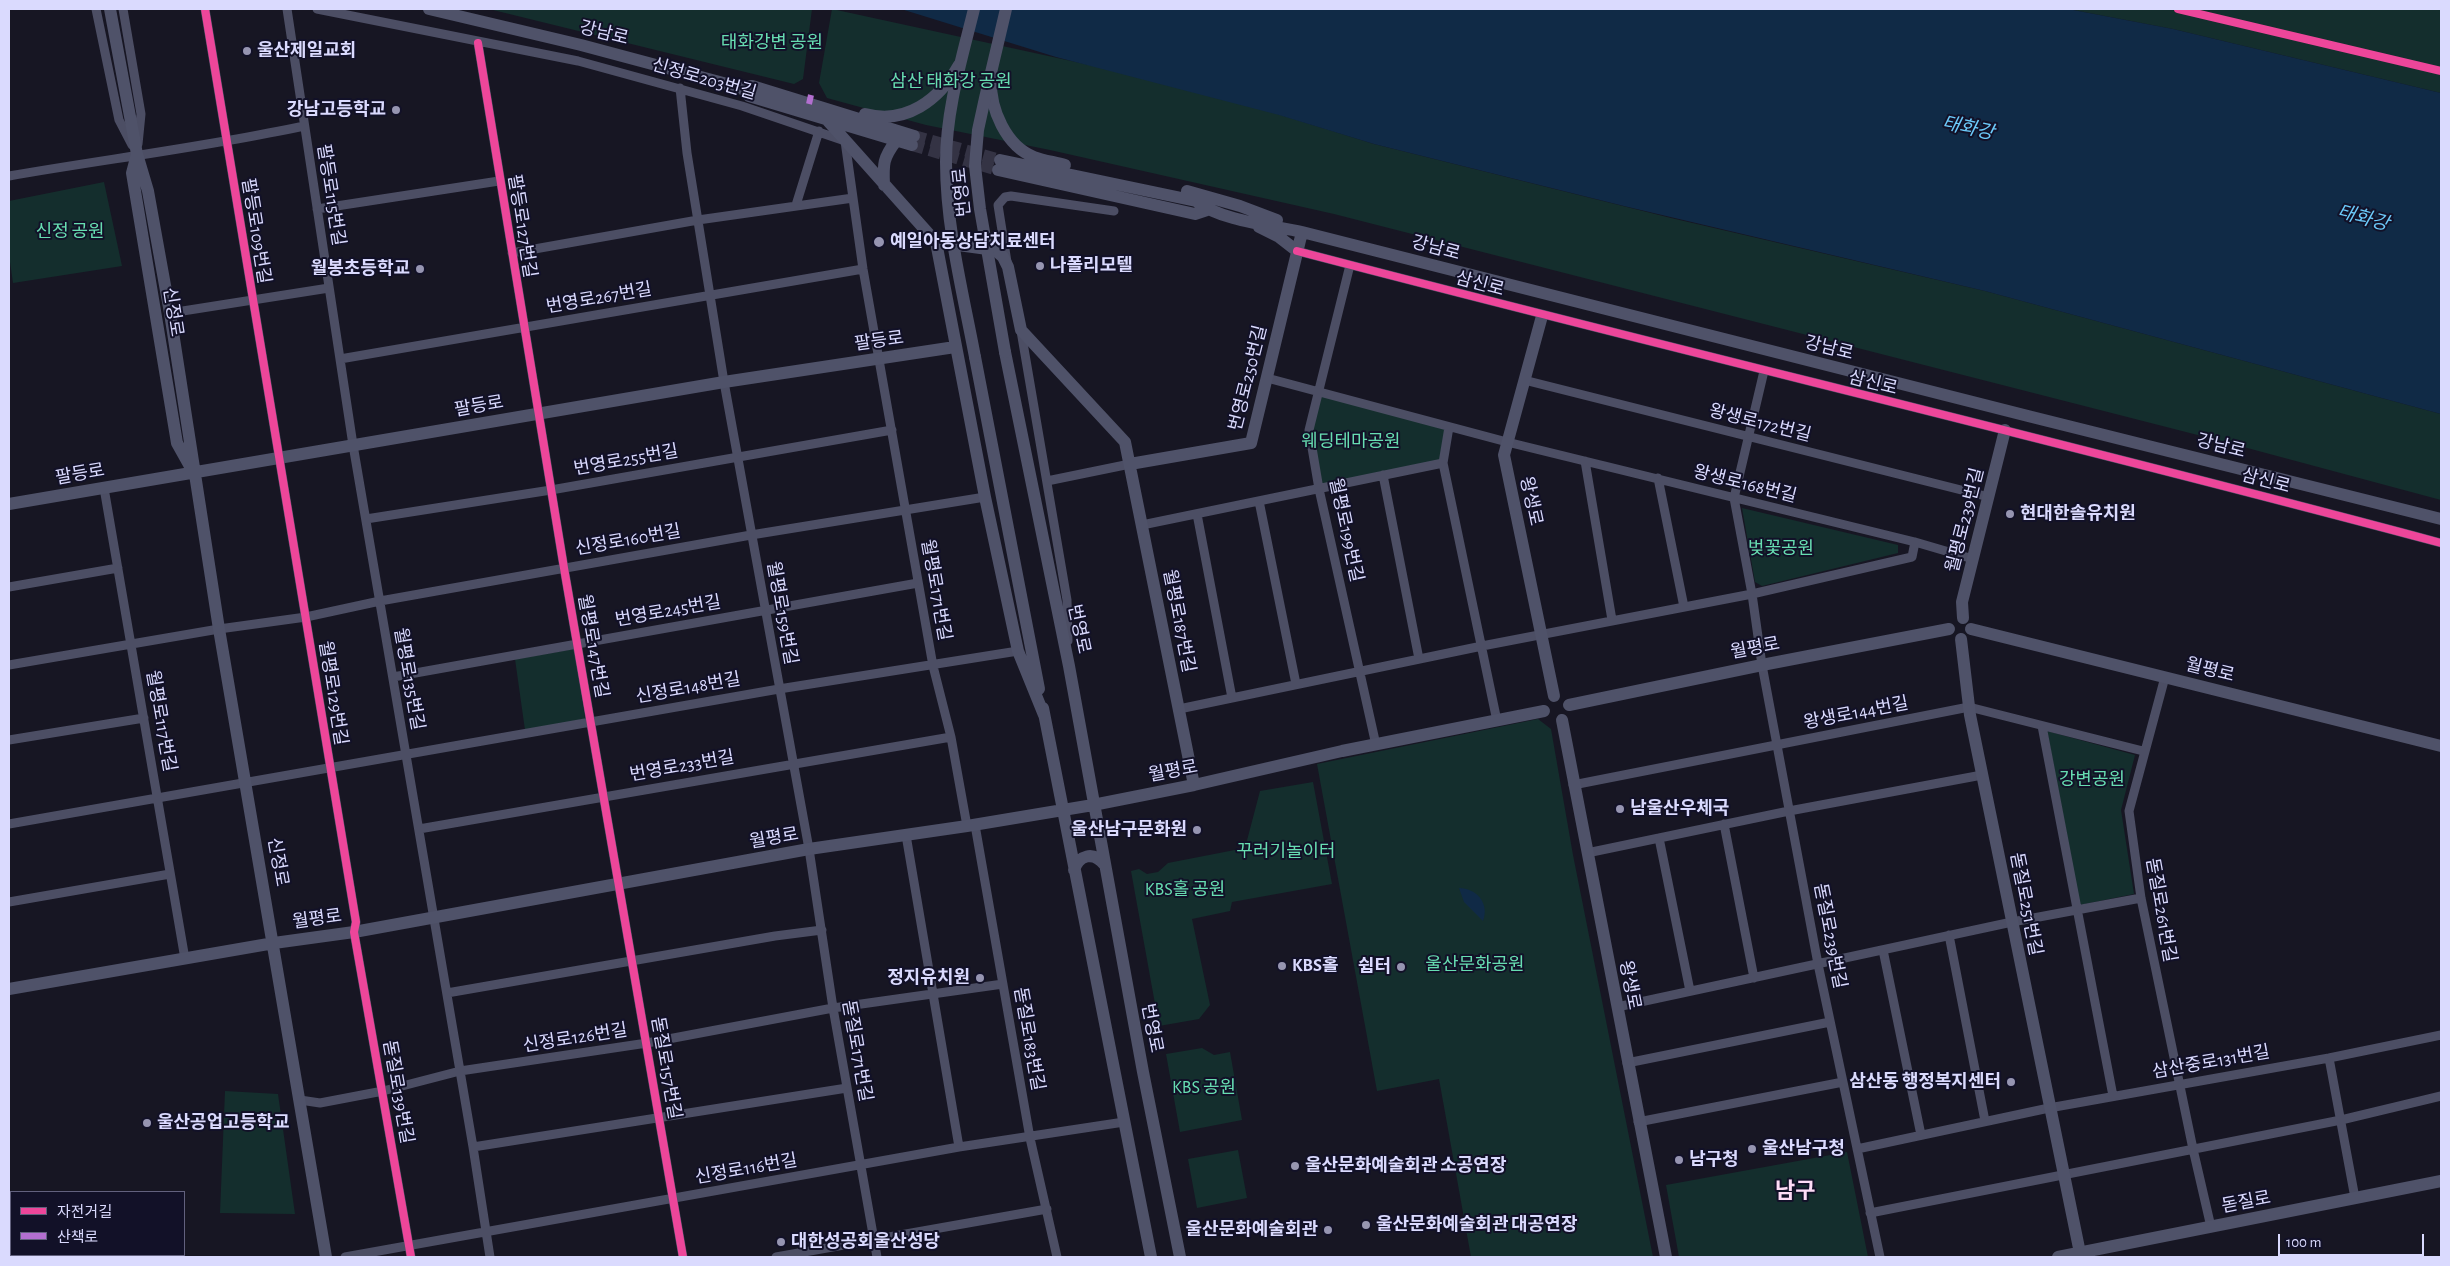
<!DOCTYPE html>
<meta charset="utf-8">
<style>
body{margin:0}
#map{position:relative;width:2450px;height:1266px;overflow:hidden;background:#171623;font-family:"Alegreya Sans","Noto Sans KR",sans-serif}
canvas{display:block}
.frame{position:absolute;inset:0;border:10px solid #dadafe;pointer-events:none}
.legend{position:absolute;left:10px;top:1191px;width:175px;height:65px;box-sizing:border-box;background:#121128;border:1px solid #62617e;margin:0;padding:6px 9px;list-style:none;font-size:15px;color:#dadafe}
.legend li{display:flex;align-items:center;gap:10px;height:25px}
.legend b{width:25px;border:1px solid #62617e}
.scale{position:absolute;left:2278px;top:1234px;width:146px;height:22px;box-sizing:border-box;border:2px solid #dadafe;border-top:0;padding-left:6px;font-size:15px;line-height:18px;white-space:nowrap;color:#dadafe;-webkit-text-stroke:4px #121128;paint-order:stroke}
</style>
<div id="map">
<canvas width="2450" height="1266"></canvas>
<div class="frame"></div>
<ul class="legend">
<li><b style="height:6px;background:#ed469a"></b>자전거길</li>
<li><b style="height:6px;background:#b36fd0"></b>산책로</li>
</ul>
<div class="scale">100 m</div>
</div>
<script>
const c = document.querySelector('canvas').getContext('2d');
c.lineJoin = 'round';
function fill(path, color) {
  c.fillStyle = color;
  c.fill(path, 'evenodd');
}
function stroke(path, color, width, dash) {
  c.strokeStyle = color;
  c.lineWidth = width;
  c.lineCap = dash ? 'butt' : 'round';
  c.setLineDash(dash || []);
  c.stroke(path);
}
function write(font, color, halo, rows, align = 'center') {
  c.font = font + ' "Alegreya Sans","Noto Sans KR",sans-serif';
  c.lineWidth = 4;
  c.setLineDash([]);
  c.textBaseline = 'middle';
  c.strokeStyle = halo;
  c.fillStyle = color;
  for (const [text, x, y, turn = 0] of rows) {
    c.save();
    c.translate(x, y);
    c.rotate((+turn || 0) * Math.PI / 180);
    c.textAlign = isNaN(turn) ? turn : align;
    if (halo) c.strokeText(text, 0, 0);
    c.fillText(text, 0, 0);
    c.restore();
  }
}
const green = new Path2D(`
 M489 9H812L803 79 794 84Z
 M832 9 1191 87 1374 144 1671 218 1985 291 2441 414V500L2225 442 1334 214 1050 150 926 125 827 98 819 83Z
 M2068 9H2441V93L2173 29Z
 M104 182 122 266 13 283 9 255V201Z
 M1318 392 1449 427 1443 463 1319 489 1309 430Z
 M1742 508 1898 545V553L1762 586 1755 582Z
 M574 649 585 719 525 730 515 659Z
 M1538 719 1551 729 1573 855 1653 1257H1471L1439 1079 1377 1091 1317 764Z
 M2047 731 2135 755 2121 810 2134 894 2080 905Z
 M1313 782 1332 884 1232 902 1230 911 1192 919 1210 1005 1199 1019 1159 1026 1131 871 1139 869 1147 874 1158 872 1168 863 1245 848 1260 791Z
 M1202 1048 1214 1055 1230 1052 1242 1120 1180 1132 1166 1054Z
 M225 1091 278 1094 295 1214 220 1213Z
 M1238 1150 1247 1198 1197 1208 1188 1159Z
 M1847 1152 1868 1257H1679L1666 1185Z`);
const water = new Path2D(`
 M901 9H2068L2173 29 2441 93V414L1985 291 1628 207 1374 144 1279 115 1056 57Z
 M1459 888C1476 888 1490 903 1483 921L1464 902Z`);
const secondaryTunnel = new Path2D(`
 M914 136 1000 160
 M912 145 998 170`);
const street = new Path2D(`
 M96 9 119 120 132 145
 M123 9 141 114 138 144
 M205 9 356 922 354 932 411 1257
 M287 9 353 445 473 1147 490 1257
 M317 9 578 61 742 106 845 141 863 269 933 666 951 737 967 826
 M478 43 564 568 683 1257
 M680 88 687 153 724 382 809 849 833 1008 877 1257
 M9 176C107 159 206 147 304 126
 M796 205 819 131
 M317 209 499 181
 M1297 251C1678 351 2061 441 2441 543
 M512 253 698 220 853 198
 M1007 262 998 205 1005 197 1011 196 1114 211
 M1350 265 1309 430 1319 489 1376 745
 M170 313 329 288
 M1021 331 1067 600 1068 641
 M340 359 863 269
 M1764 371 1734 498 1752 594 1762 665 1818 964 1880 1257
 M1267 378 1507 442 1915 542 1973 559
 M1524 380 1989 497
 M1449 427 1443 463 1497 721
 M1585 461 1612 620
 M1383 475 1419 659
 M1658 478 1684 607
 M1047 481 1130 464
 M104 488 185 959
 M1259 501 1296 684
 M1197 514 1232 698
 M366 519 551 490 892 430
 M1142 525 1443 463
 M9 587 118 568
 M9 665 219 629 306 617 380 601 751 535 985 497
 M393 677 918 583
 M2165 677 2129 811 2141 898 2193 1149 2211 1227
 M1179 709 1482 646 1752 594 1912 557 1915 542
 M2042 726 2113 1096
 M9 740 144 718
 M1573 785 1969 707 2143 751
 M9 824 779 689 1018 651
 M1724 824 1754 978
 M975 825 1030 1138 1057 1257
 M419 829 951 737
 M906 835 959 1147
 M1659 838 1690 991
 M1587 853 1789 811 1982 775
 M9 902 170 874
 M1949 935 1985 1121
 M1883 950 1921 1135
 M447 993 775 936 822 930
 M1617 1007 2012 922 2141 898
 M2329 1058 2355 1198
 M1627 1063 1830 1022
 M300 1100 320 1103 383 1091 460 1071 647 1043 833 1008 1003 984
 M1638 1122 1843 1082
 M473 1147 847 1088
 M1857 1149 2049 1108 2329 1058 2441 1035
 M1870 1213 2341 1120 2441 1096
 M345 1257 959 1147 1124 1122
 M776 1257 1047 1209`);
const secondary = new Path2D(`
 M110 9 137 154 148 191 170 313 219 629 326 1257
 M429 9 581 45 742 88 752 86 914 136
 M991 80C990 109 1006 146 1034 157 1044 161 1055 162 1065 165
 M742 88 749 96 912 145
 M865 114C906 125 939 100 959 65
 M828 121 936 242
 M137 154 132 173 177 443 191 468
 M1000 160 1196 201C1221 221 1270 225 1302 232L2028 416 2441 519
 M998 170 1195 214 1207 210
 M884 185C883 164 883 158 896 141
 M1187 191 1240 206 1277 220
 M1259 227 1279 237 1297 251
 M1542 316 1504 455 1554 696
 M1005 352 1069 666 1143 1072 1180 1257
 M975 357 1039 689
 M1130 464 1251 443 1302 232
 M9 504 724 382 955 347
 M1963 618 1962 602 2005 430
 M1971 629 2441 746
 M1961 639 1970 715 2080 1253
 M1569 705 1762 665 1949 629
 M1043 708 1151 1257
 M1044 715 1018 651 985 497 936 242 995 250 1003 257 1008 267 1021 330 1125 442 1194 785
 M1562 720 1666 1257
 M1074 870C1079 855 1093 851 1104 864
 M9 989 274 943 354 932 809 849 967 826 1093 805 1194 785 1342 751 1544 711
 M2058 1257 2441 1181`);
const secondaryBridge = new Path2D(`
 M974 9C962 58 946 110 946 162 946 228 963 293 975 357
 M1005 352 980 209 975 166 978 130 985 98 1006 9`);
const quiet = new Path2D(`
 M809 104 811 95`);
const cycleway = new Path2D(`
 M205 9 356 922 354 932 411 1257
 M2178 9 2441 71
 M478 43 564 568 683 1257
 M1297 251C1678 351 2061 441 2441 543`);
const markers = [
 [247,51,5,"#9695b1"],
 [396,110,5,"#9695b1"],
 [879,242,6,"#9695b1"],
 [1040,266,5,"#9695b1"],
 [420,269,5,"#9695b1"],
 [2010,514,5,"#9695b1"],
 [1620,809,5,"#9695b1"],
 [1197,830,5,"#9695b1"],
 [1282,966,5,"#9695b1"],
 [1401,967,5,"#9695b1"],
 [980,978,5,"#9695b1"],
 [2011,1082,5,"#9695b1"],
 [147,1123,5,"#9695b1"],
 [1752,1149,5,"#9695b1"],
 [1679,1160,5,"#9695b1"],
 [1295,1166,5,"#9695b1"],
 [1366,1225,5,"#9695b1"],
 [1328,1230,5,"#9695b1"],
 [781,1242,5,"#9695b1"]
];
const streetNames = [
 ["강남로",604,33,14],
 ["신정로203번길",704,79,16],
 ["번영로",962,192,-96],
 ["팔등로115번길",331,195,81],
 ["팔등로127번길",522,226,81],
 ["팔등로109번길",256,231,81],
 ["강남로",1436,248,15],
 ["삼신로",1480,284,15],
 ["번영로267번길",599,298,-10],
 ["신정로",173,312,81],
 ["팔등로",879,341,-8],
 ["강남로",1829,348,14],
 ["번영로250번길",1248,378,-76],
 ["삼신로",1873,383,14],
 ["팔등로",479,406,-10],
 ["왕생로172번길",1760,423,14],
 ["강남로",2221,446,14],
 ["번영로255번길",626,460,-10],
 ["팔등로",80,474,-10],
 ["삼신로",2266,481,15],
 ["왕생로168번길",1745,484,14],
 ["왕생로",1531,501,78],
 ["월평로239번길",1965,520,-76],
 ["월평로199번길",1346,530,78],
 ["신정로160번길",628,540,-10],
 ["월평로171번길",936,590,80],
 ["번영로245번길",668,611,-10],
 ["월평로159번길",782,613,80],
 ["월평로187번길",1179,621,79],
 ["번영로",1079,629,78],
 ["월평로147번길",593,646,80],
 ["월평로",1755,648,-11],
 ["월평로",2210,670,14],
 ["월평로135번길",409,679,80],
 ["신정로148번길",688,688,-10],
 ["월평로129번길",333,693,81],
 ["왕생로144번길",1856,713,-11],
 ["월평로117번길",161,721,80],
 ["번영로233번길",682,766,-10],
 ["월평로",1173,771,-11],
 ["월평로",774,838,-10],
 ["신정로",278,862,80],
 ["돋질로251번길",2026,904,79],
 ["돋질로261번길",2161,910,80],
 ["월평로",317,919,-8],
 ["돋질로239번길",1830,936,79],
 ["왕생로",1630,985,79],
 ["번영로",1152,1028,79],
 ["신정로126번길",575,1038,-9],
 ["돋질로183번길",1029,1039,80],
 ["돋질로171번길",857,1051,80],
 ["삼산중로131번길",2211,1062,-10],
 ["돋질로157번길",666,1068,80],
 ["돋질로139번길",398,1092,80],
 ["신정로116번길",746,1169,-10],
 ["돋질로",2246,1202,-11]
];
const parkNames = [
 ["태화강변 공원",772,43],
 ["삼산 태화강 공원",951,82],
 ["신정 공원",70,232],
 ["웨딩테마공원",1351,442],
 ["벚꽃공원",1781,549],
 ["강변공원",2092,780],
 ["꾸러기놀이터",1286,852],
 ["KBS홀 공원",1185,890],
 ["울산문화공원",1475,965],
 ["KBS 공원",1204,1088]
];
const poiNames = [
 ["울산제일교회",257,51],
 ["강남고등학교",386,110,"right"],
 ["예일아동상담치료센터",890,242],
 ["나폴리모텔",1050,266],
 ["월봉초등학교",410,269,"right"],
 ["현대한솔유치원",2020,514],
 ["남울산우체국",1630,809],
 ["울산남구문화원",1187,830,"right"],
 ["KBS홀",1292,966],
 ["쉼터",1391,967,"right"],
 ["정지유치원",970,978,"right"],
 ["삼산동 행정복지센터",2001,1082,"right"],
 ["울산공업고등학교",157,1123],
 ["울산남구청",1762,1149],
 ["남구청",1689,1160],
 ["울산문화예술회관 소공연장",1305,1166],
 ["울산문화예술회관 대공연장",1376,1225],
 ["울산문화예술회관",1318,1230,"right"],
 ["대한성공회울산성당",791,1242]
];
const waterNames = [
 ["태화강",1968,128,12],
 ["태화강",2363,218,15]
];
const districtNames = [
 ["남구",1795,1191]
];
fill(green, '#142e2d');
fill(water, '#102a46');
stroke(secondaryTunnel, '#343344', 12, [12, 6]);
stroke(street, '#4c4e64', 9);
stroke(secondary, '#4f5269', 12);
stroke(secondaryBridge, '#4f5269', 12);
stroke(quiet, '#b36fd0', 6, [12, 6]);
stroke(cycleway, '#ed469a', 8);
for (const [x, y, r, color] of markers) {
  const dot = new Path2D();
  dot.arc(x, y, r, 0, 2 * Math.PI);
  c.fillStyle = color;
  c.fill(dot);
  stroke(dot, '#121128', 2);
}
write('18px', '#dadafe', '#121128', streetNames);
write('18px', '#67ddb1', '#121128', parkNames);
write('bold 18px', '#dadafe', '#121128', poiNames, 'left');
write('italic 19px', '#6ccafa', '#121128', waterNames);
write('bold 22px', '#fedcf6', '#121128', districtNames);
</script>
